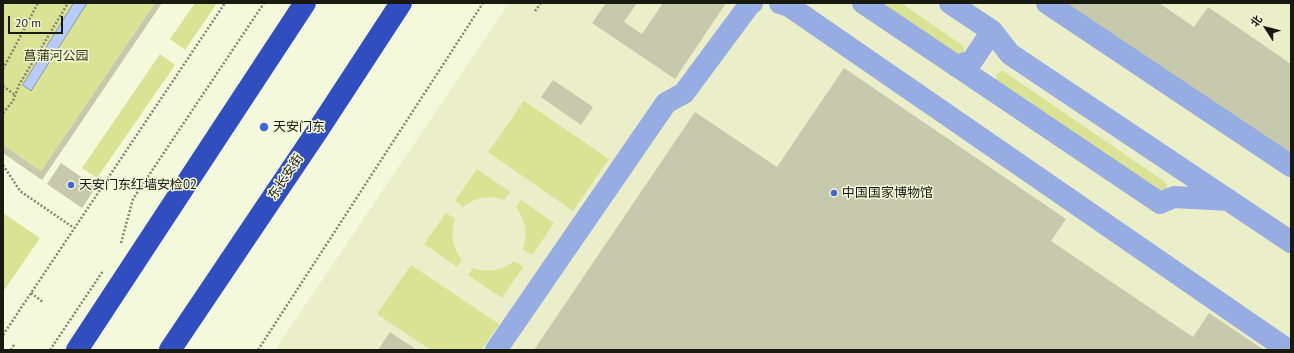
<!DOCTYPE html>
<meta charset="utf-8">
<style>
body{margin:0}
#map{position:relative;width:1294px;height:353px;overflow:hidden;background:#f5f9db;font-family:"PT Sans","Noto Sans SC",sans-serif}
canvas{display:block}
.frame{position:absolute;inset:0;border:4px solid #18190f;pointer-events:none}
.north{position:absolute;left:1246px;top:8px;width:40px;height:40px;-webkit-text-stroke:3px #f5f9db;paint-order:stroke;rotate:306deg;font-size:11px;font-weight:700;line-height:16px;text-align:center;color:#18190f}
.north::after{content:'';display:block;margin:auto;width:14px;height:18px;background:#18190f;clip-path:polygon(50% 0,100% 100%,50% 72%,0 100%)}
.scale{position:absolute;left:8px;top:16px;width:55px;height:18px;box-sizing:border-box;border:2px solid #18190f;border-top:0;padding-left:5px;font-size:12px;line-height:14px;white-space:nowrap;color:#18190f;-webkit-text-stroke:3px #f5f9db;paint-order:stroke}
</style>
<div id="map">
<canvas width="1294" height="353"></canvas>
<div class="frame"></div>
<div class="north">北</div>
<div class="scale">20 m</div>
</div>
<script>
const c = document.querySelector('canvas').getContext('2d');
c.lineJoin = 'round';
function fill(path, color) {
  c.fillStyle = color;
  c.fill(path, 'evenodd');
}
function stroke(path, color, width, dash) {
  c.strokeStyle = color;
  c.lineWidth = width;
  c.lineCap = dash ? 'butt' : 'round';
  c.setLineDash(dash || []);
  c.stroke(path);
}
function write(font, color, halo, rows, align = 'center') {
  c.font = font + ' "PT Sans","Noto Sans SC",sans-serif';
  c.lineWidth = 3;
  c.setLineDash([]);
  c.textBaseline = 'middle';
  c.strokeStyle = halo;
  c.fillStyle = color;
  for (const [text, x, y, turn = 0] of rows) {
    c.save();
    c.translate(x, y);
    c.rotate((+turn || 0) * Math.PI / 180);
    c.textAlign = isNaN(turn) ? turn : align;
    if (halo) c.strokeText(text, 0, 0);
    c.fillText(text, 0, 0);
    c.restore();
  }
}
const built = new Path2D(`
 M509 3H1291V350H275Z`);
const green = new Path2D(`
 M3 3H155L41 171 3 145Z
 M195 3H217L185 50 170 39Z
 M879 3H901L962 45C966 50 964 54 958 56Z
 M160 54 175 65 97 178 82 168Z
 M1002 71 1006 73 1165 182 1167 185V189L1161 194 996 80C995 75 997 73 1002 71Z
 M524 101 609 159 573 211 488 152Z
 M477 169 510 192 504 200C489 195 476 197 463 207L455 201Z
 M521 200 554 223 532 255 523 249C528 233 526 221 516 207Z
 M3 213 40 238 3 292Z
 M446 213 455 219C450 235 452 247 462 260L457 267 424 244Z
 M514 261 523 267 502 298 468 275 473 268C489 273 501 271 514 261Z
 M411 265 499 324 481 350H431L377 314Z`);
const water = new Path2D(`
 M74 3H87L31 91 23 85Z`);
const building = new Path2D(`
 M155 3H162L42 180 3 153V145L41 171Z
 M606 3H637L624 22 642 34 663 3H726L675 79 592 23Z
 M1061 3H1159L1194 27 1208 7 1291 64V158Z
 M844 68 1066 219 1051 241 1193 337 1209 313 1264 350H534L695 112 777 167Z
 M553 80 593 107 581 125 541 97Z
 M61 163 96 187 82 208 47 184Z
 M390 332 417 350H378Z`);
const path = new Path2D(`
 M535 11 541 3
 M3 69 38 3
 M3 86 15 95
 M3 113 13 101 19 85 68 3
 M3 165 20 191 74 228
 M121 243 133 199 264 3
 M31 293 43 302
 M3 335 225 3
 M11 350 15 343
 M50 350 103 271
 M258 350 483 3`);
const minor = new Path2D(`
 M780 3 789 6 1288 350
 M863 3 1160 203 1174 197 1229 200
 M950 3 992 31 1010 54 1291 242
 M1047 3 1291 166
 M956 66 972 61 992 31
 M496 350 666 103 684 93 750 4 752 3`);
const highway = new Path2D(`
 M77 350 305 3
 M170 350 318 130 401 3`);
const markers = [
 [264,127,5,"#4365d8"],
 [71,185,4,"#4365d8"],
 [834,193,4,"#4365d8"]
];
const parkNames = [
 ["菖蒲河公园",56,56]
];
const poiNames = [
 ["天安门东",273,127],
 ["天安门东红墙安检02",79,185],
 ["中国国家博物馆",842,193]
];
const streetNames = [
 ["东长安街",286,177,-56]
];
fill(built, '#eaefc9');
fill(green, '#dae293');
fill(water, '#b7cbfc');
stroke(water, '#8796b5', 1);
fill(building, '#c6c9ac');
stroke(path, '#818470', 2.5, [2, 2]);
stroke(minor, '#97ace2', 22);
stroke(highway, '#304ec0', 22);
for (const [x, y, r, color] of markers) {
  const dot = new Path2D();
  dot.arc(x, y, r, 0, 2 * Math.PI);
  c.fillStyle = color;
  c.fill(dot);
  stroke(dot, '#f5f9db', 1.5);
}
write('13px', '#363910', '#f5f9db', parkNames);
write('13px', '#18190f', '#f5f9db', poiNames, 'left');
write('13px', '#18190f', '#f5f9db', streetNames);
</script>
